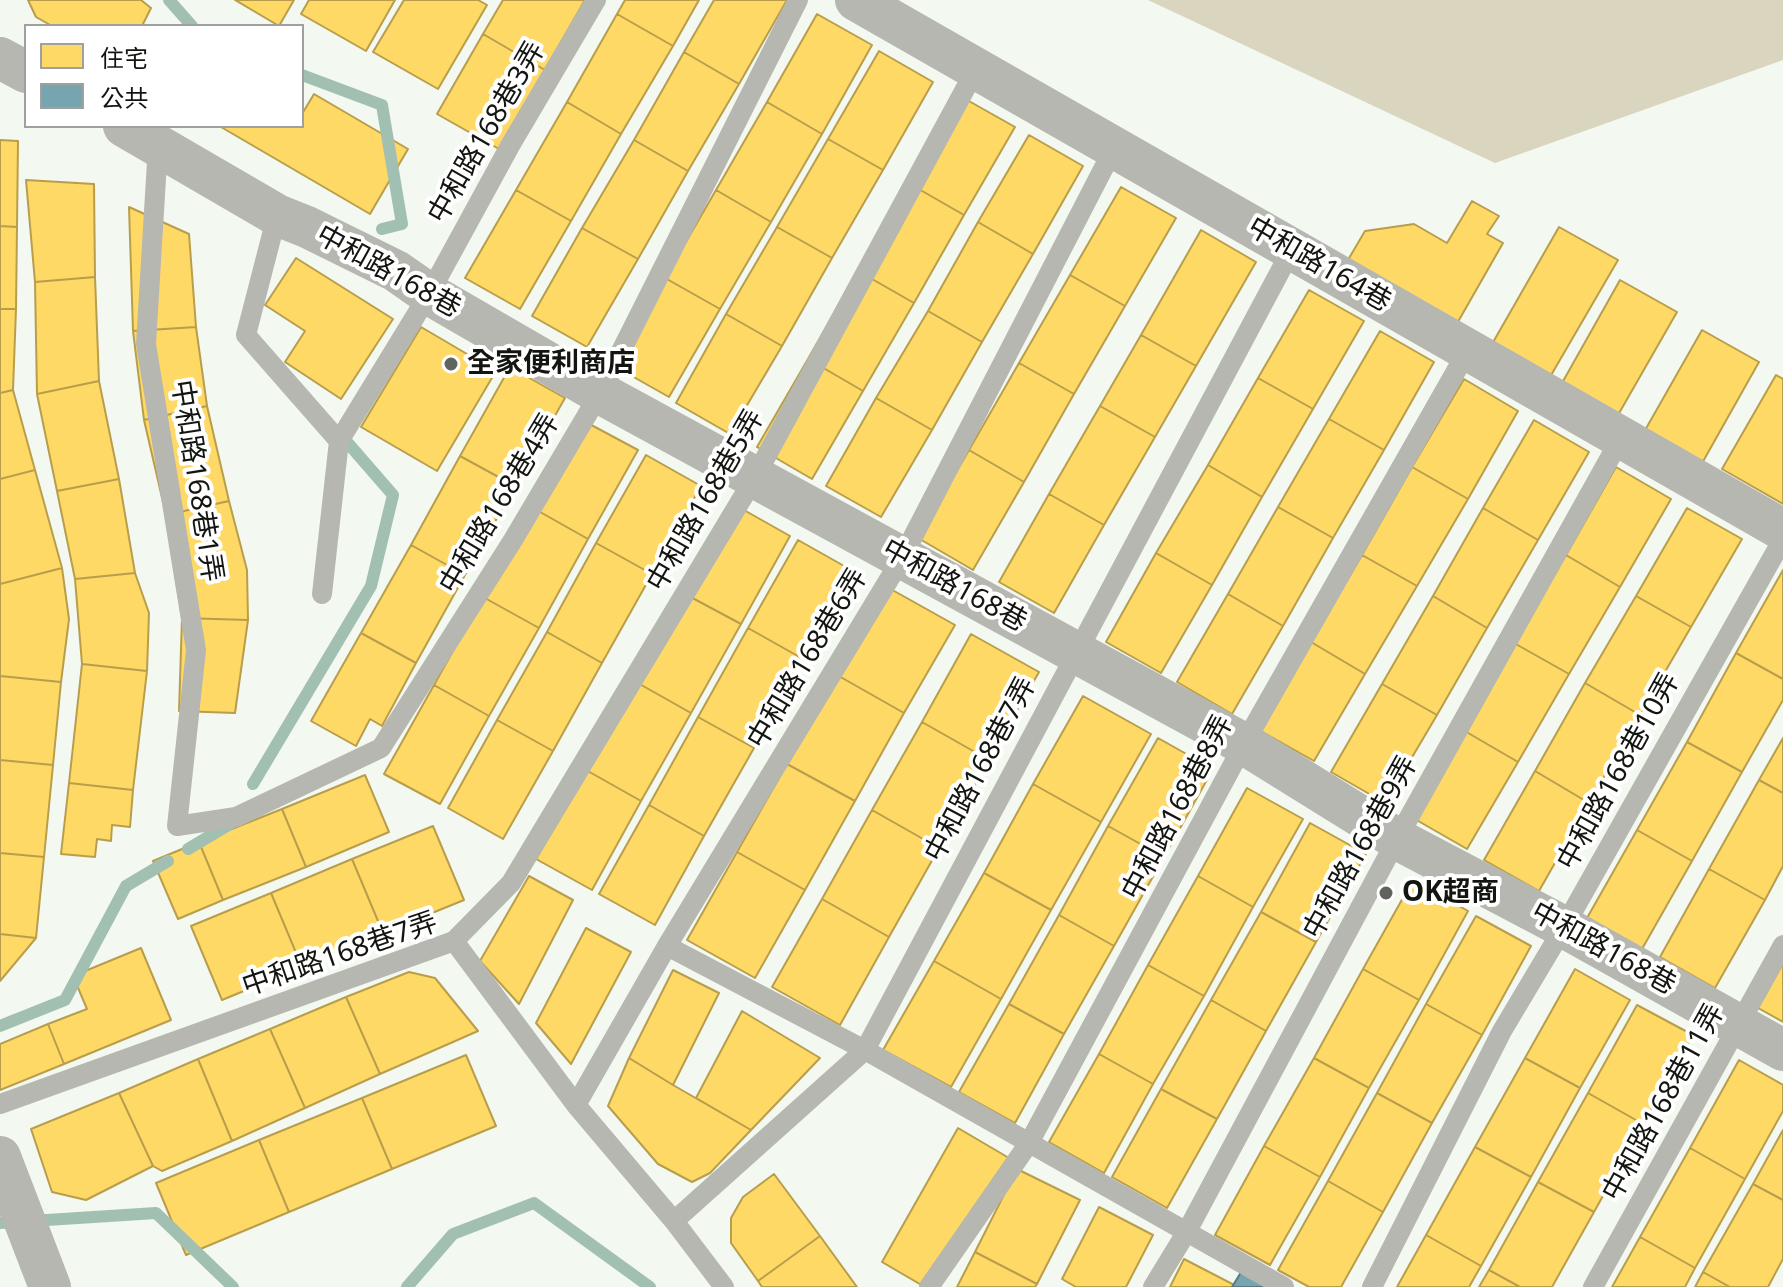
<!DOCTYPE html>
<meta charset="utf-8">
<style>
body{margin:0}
#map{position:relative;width:1783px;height:1287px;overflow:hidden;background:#f3f8f0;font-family:"Noto Sans","Noto Sans TC",sans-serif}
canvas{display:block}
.legend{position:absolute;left:24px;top:24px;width:280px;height:104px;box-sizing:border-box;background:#fff;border:2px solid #a0a19f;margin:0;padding:10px 14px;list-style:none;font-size:24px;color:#121510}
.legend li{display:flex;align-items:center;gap:16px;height:40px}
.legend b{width:40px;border:2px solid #a0a19f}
</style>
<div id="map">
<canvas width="1783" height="1287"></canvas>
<ul class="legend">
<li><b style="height:22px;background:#ffd966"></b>住宅</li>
<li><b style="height:22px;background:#76a5af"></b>公共</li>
</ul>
</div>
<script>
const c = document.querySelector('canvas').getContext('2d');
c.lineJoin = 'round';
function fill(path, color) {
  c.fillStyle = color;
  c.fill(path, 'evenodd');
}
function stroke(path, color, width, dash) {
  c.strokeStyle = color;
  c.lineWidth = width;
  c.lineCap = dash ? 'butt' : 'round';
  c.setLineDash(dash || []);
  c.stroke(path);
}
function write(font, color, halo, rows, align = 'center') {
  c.font = font + ' "Noto Sans","Noto Sans TC",sans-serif';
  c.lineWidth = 8;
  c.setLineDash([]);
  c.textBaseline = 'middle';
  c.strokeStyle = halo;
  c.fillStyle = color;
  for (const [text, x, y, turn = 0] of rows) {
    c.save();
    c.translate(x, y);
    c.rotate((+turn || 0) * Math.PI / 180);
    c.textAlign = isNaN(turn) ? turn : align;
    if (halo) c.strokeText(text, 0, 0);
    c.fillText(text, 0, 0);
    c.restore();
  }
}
const forest = new Path2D(`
 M1148 0H1783V60L1495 163Z`);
const homes = new Path2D(`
 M28 0H141L151 8 142 26H52L36 17Z
 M235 0H294L279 26Z
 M309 0H395L366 51 301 14Z
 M404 0H478L487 5 438 89 373 52Z
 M503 0H585L545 70 483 34Z
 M625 0H699L673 46 617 14Z
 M714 0H787L739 84 684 52Z
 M617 14 673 46 621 134 567 102Z
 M817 14 872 45 822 134 767 102Z
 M483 34 545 70 499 149 437 114Z
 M879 51 933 82 883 170 828 139Z
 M684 52 739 84 688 171 634 140Z
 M314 94 408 149 370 214 221 127 302 126V114Z
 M960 96 1015 127 964 215 910 184Z
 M567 102 621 134 571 221 516 190Z
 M767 102 822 134 771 222 716 190Z
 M1029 135 1083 166 1033 254 978 222Z
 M828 139 883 170 832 258 777 227Z
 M0 140 18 141 17 227 0 226Z
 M634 140 688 171 638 259 582 228Z
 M26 180 94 184 95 277 35 282Z
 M910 184 964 215 914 303 858 271Z
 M1121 187 1176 218 1125 306 1070 275Z
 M516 190 571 221 520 309 465 278Z
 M716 190 771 222 720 309 665 278Z
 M1472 201 1499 216 1487 234 1503 243 1455 327 1345 265 1365 231 1414 224 1447 243Z
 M129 207 189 234 196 327 133 331Z
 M978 222 1033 254 982 342 928 311Z
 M0 226 17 227 16 309H0Z
 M777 227 832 258 782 346 726 314Z
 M1559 227 1618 260 1550 377 1492 344Z
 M582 228 638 259 587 347 532 316Z
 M1201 230 1256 262 1196 366 1141 335Z
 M296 258 393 319 341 399 285 362 305 331 265 305Z
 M858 271 914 303 863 391 808 359Z
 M1070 275 1125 306 1074 394 1019 363Z
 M95 277 99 381 37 394 35 282Z
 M665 278 720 309 669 397 614 366Z
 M1620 280 1677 312 1618 415 1562 383Z
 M1309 290 1364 321 1313 409 1258 378Z
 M0 309H16L13 390 0 393Z
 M928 311 982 342 932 430 876 398Z
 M726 314 782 346 730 434 676 403Z
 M196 327 207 406 144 420 133 331Z
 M421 327 496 371 437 471 361 427Z
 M1702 330 1759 362 1701 465 1644 432Z
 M1380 331 1434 362 1384 450 1329 419Z
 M1141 335 1196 366 1155 437 1100 406Z
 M808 359 863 391 812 479 757 447Z
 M1019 363 1074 394 1024 482 969 450Z
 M510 367 565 398 515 486 460 456Z
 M1776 375 1783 379V504L1722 469Z
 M1258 378 1313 409 1262 497 1208 465Z
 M1464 379 1518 411 1468 499 1412 467Z
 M99 381 119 479 57 491 37 394Z
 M13 390 35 470 0 479V393Z
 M876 398 932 430 881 517 826 486Z
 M207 406 229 501 166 515 144 420Z
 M1100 406 1155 437 1104 525 1049 494Z
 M1329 419 1384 450 1333 538 1278 507Z
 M582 420 638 450 588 539 533 508Z
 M1534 420 1589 452 1538 540 1483 508Z
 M969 450 1024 482 973 570 918 538Z
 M646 455 701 486 652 574 596 543Z
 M460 456 515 486 465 575 411 545Z
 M1208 465 1262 497 1212 585 1156 553Z
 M1412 467 1468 499 1417 586 1362 555Z
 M1616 467 1671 499 1620 587 1566 555Z
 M35 470 62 568 0 584V479Z
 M119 479 135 573 75 579 57 491Z
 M1049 494 1104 525 1054 613 999 582Z
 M229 501 247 570 248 620 182 618 166 515Z
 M735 505 790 536 741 624 685 594Z
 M1278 507 1333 538 1283 626 1228 594Z
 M533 508 588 539 539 628 483 597Z
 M1483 508 1538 540 1487 628 1433 596Z
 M1687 508 1742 539 1691 627 1636 596Z
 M798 540 853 571 803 659 748 628Z
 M596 543 652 574 602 663 547 632Z
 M411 545 465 575 416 663 361 633Z
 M1156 553 1212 585 1161 673 1106 642Z
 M1362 555 1417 586 1365 674 1311 642Z
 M1566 555 1620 587 1569 674 1514 643Z
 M62 568 69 619 61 682 0 676V584Z
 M1783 570V679L1736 653Z
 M135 573 149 613 147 671 82 664 75 579Z
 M887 587 955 625 904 713 837 675Z
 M685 594 741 624 691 713 636 682Z
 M1228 594 1283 626 1232 714 1177 682Z
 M1433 596 1487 628 1437 715 1382 684Z
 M1636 596 1691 627 1640 715 1585 683Z
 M483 597 539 628 489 716 434 685Z
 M182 618 248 620 235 713 179 711Z
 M748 628 803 659 754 748 698 717Z
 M547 632 602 663 553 751 497 720Z
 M361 633 416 663 382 726 370 719 356 746 311 721Z
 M971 634 1039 672 989 760 922 722Z
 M1311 642 1365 674 1314 761 1259 730Z
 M1514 643 1569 674 1518 762 1463 730Z
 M1736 653 1783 679V700L1742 772 1687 742Z
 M82 664 147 671 133 790 69 783Z
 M837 675 904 713 855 801 787 764Z
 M0 676 61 682 53 765 0 760Z
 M636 682 691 713 641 801 586 770Z
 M1585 683 1640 715 1589 803 1535 771Z
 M1382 684 1437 715 1385 803 1331 772Z
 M434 685 489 716 440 804 384 774Z
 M1083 696 1151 734 1101 822 1033 784Z
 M698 717 754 748 704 836 649 805Z
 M497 720 553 751 503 839 448 808Z
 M922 722 989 760 939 848 872 810Z
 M1463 730 1518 762 1467 849 1413 818Z
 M1158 738 1213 769 1164 857 1108 826Z
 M1783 738V793L1759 780Z
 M1687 742 1742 772 1692 861 1637 830Z
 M0 760 53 765 44 857 0 853Z
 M787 764 855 801 805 890 737 852Z
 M586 770 641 801 592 890 536 859Z
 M1535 771 1589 803 1539 891 1484 860Z
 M365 775 389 832 306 867 282 809Z
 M1759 780 1783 793V866L1765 900 1709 869Z
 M69 783 133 790 130 827 112 825 111 841 97 839 95 857 61 854Z
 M1033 784 1101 822 1051 910 984 873Z
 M1247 788 1303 819 1253 907 1198 876Z
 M649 805 704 836 655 925 599 894Z
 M282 809 306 867 223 900 199 842Z
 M872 810 939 848 889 937 822 899Z
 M1310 823 1366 854 1316 942 1261 912Z
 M433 826 464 900 383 933 352 859Z
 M1108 826 1164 857 1114 946 1059 915Z
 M1637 830 1692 861 1642 949 1587 918Z
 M199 842 223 900 178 919 153 861Z
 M737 852 805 890 755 978 687 940Z
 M0 853 44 857 36 938 0 934Z
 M352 859 383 933 302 967 271 893Z
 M1709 869 1765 900 1715 988 1660 957Z
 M984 873 1051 910 1001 999 934 961Z
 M529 876 573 900 519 1004 480 961Z
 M1198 876 1253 907 1204 996 1148 965Z
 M1413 880 1468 911 1419 1000 1363 969Z
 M271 893 302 967 222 1000 191 926Z
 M822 899 889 937 840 1025 772 987Z
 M1261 912 1316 942 1266 1031 1211 1000Z
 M1059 915 1114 946 1064 1034 1009 1004Z
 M1476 916 1531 946 1482 1035 1426 1004Z
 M586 928 631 952 571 1064 536 1023Z
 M0 934 36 938 0 981Z
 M141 948 171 1020 64 1064 48 1024 87 1009 73 976Z
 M934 961 1001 999 951 1087 883 1050Z
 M1783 963V1022L1758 1008Z
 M1148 965 1204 996 1153 1084 1099 1054Z
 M1363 969 1419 1000 1369 1088 1314 1058Z
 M1575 969 1630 1000 1580 1088 1525 1058Z
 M673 970 719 993 673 1085 629 1058Z
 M409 972 435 978 478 1031 380 1074 346 997Z
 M346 997 380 1074 305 1108 270 1029Z
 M1211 1000 1266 1031 1217 1119 1161 1089Z
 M1009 1004 1064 1034 1015 1123 959 1092Z
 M1426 1004 1482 1035 1432 1123 1377 1093Z
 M1637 1005 1693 1035 1643 1124 1588 1093Z
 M742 1011 820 1058 751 1130 696 1098Z
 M48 1024 64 1064 0 1090V1044Z
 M270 1029 305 1108 232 1141 198 1059Z
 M1099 1054 1153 1084 1104 1173 1049 1142Z
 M466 1055 496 1126 392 1169 362 1098Z
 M629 1058 673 1085 751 1130 710 1173 692 1182 658 1164 608 1106Z
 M1314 1058 1369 1088 1320 1177 1264 1146Z
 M1525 1058 1580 1088 1531 1177 1475 1147Z
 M198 1059 232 1141 162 1171 153 1166 119 1093Z
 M1739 1060 1783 1085V1111L1745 1179 1690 1148Z
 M1161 1089 1217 1119 1167 1208 1112 1177Z
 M119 1093 153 1166 86 1200 52 1192 31 1129Z
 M1377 1093 1432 1123 1383 1212 1328 1181Z
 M1588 1093 1643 1124 1594 1212 1538 1182Z
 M362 1098 392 1169 289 1212 259 1140Z
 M958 1128 1009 1158 925 1287 882 1262Z
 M1783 1130V1200L1753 1184Z
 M259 1140 289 1212 186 1255 156 1183Z
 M1264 1146 1320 1177 1270 1265 1215 1235Z
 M1475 1147 1531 1177 1481 1266 1426 1235Z
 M1690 1148 1745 1179 1695 1268 1640 1237Z
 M1017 1169 1080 1200 1037 1284 975 1252Z
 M774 1174 820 1236 758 1281 731 1243V1218L743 1197Z
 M1328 1181 1383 1212 1341 1287H1309L1278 1270Z
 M1538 1182 1594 1212 1552 1287H1520L1489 1270Z
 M1753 1184 1783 1200V1259L1768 1287H1730L1703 1272Z
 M1099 1207 1153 1235 1126 1287H1076L1062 1279Z
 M1426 1235 1481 1266 1469 1287H1397Z
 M820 1236 857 1287H762L758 1281Z
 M1640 1237 1695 1268 1685 1287H1612Z
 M975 1252 1037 1284 1035 1287H957Z
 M1184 1259 1238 1287H1170Z
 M1489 1270 1520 1287H1479Z
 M1703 1272 1730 1287H1695Z`);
const public = new Path2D(`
 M1243 1269 1274 1287H1232Z`);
const stream = new Path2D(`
 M169 0 192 26
 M302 75 382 105 402 224 382 229
 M253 784 371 586 393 495 340 434
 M188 849 230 824
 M0 1026 65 1000 126 886 168 861
 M0 1223 156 1213 233 1287
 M407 1287 453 1234 534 1203 650 1287`);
const lane = new Path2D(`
 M158 145 146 344 196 650 177 826 236 817 381 748 513 540 600 393 798 0
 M277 215 246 335 339 441
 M322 594 339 441 429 294 511 144 596 0
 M454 941 511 883 755 477 976 69
 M667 946 865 1050 1284 1287
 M0 1104 454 941 576 1105 674 1221 724 1287
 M576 1105 667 946 902 558 1114 148
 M674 1221 865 1050 1292 249
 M929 1287 1029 1143 1244 744 1468 350
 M1153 1287 1186 1233 1397 839 1621 438
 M1372 1287 1502 1031 1564 927 1783 539
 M1593 1287 1783 945`);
const street = new Path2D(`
 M856 0 1783 530
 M0 58 26 72
 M124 126 277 215 307 227 396 271 429 294 600 393 1244 744 1397 839 1564 927 1783 1050
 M0 1157 50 1287`);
const markers = [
 [451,364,8,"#61645e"],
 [1386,893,8,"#61645e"]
];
const streetNames = [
 ["中和路168巷3弄",487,133,-60],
 ["中和路164巷",1319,265,30],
 ["中和路168巷",388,272,29],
 ["中和路168巷1弄",196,481,81],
 ["中和路168巷5弄",706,501,-60],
 ["中和路168巷4弄",500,504,-59],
 ["中和路168巷",954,586,29],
 ["中和路168巷6弄",808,659,-59],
 ["中和路168巷7弄",981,770,-62],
 ["中和路168巷10弄",1619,772,-61],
 ["中和路168巷8弄",1178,808,-62],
 ["中和路168巷9弄",1361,848,-61],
 ["中和路168巷",1603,949,29],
 ["中和路168巷7弄",340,955,-19],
 ["中和路168巷11弄",1664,1103,-61]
];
const poiNames = [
 ["全家便利商店",467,364],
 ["OK超商",1402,893]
];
fill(forest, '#d9d5be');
fill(homes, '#ffd966');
stroke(homes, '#b89e4c', 2);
fill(public, '#76a5af');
stroke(public, '#587a7f', 2);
stroke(stream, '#a2c0b2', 12);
stroke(lane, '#b5b7b0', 20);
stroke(street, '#b5b7b0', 42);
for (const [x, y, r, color] of markers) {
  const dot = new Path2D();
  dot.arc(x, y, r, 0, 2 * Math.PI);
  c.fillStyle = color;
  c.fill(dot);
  stroke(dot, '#fff', 3);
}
write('28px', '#121510', '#fff', streetNames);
write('bold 28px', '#121510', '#fff', poiNames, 'left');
</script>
